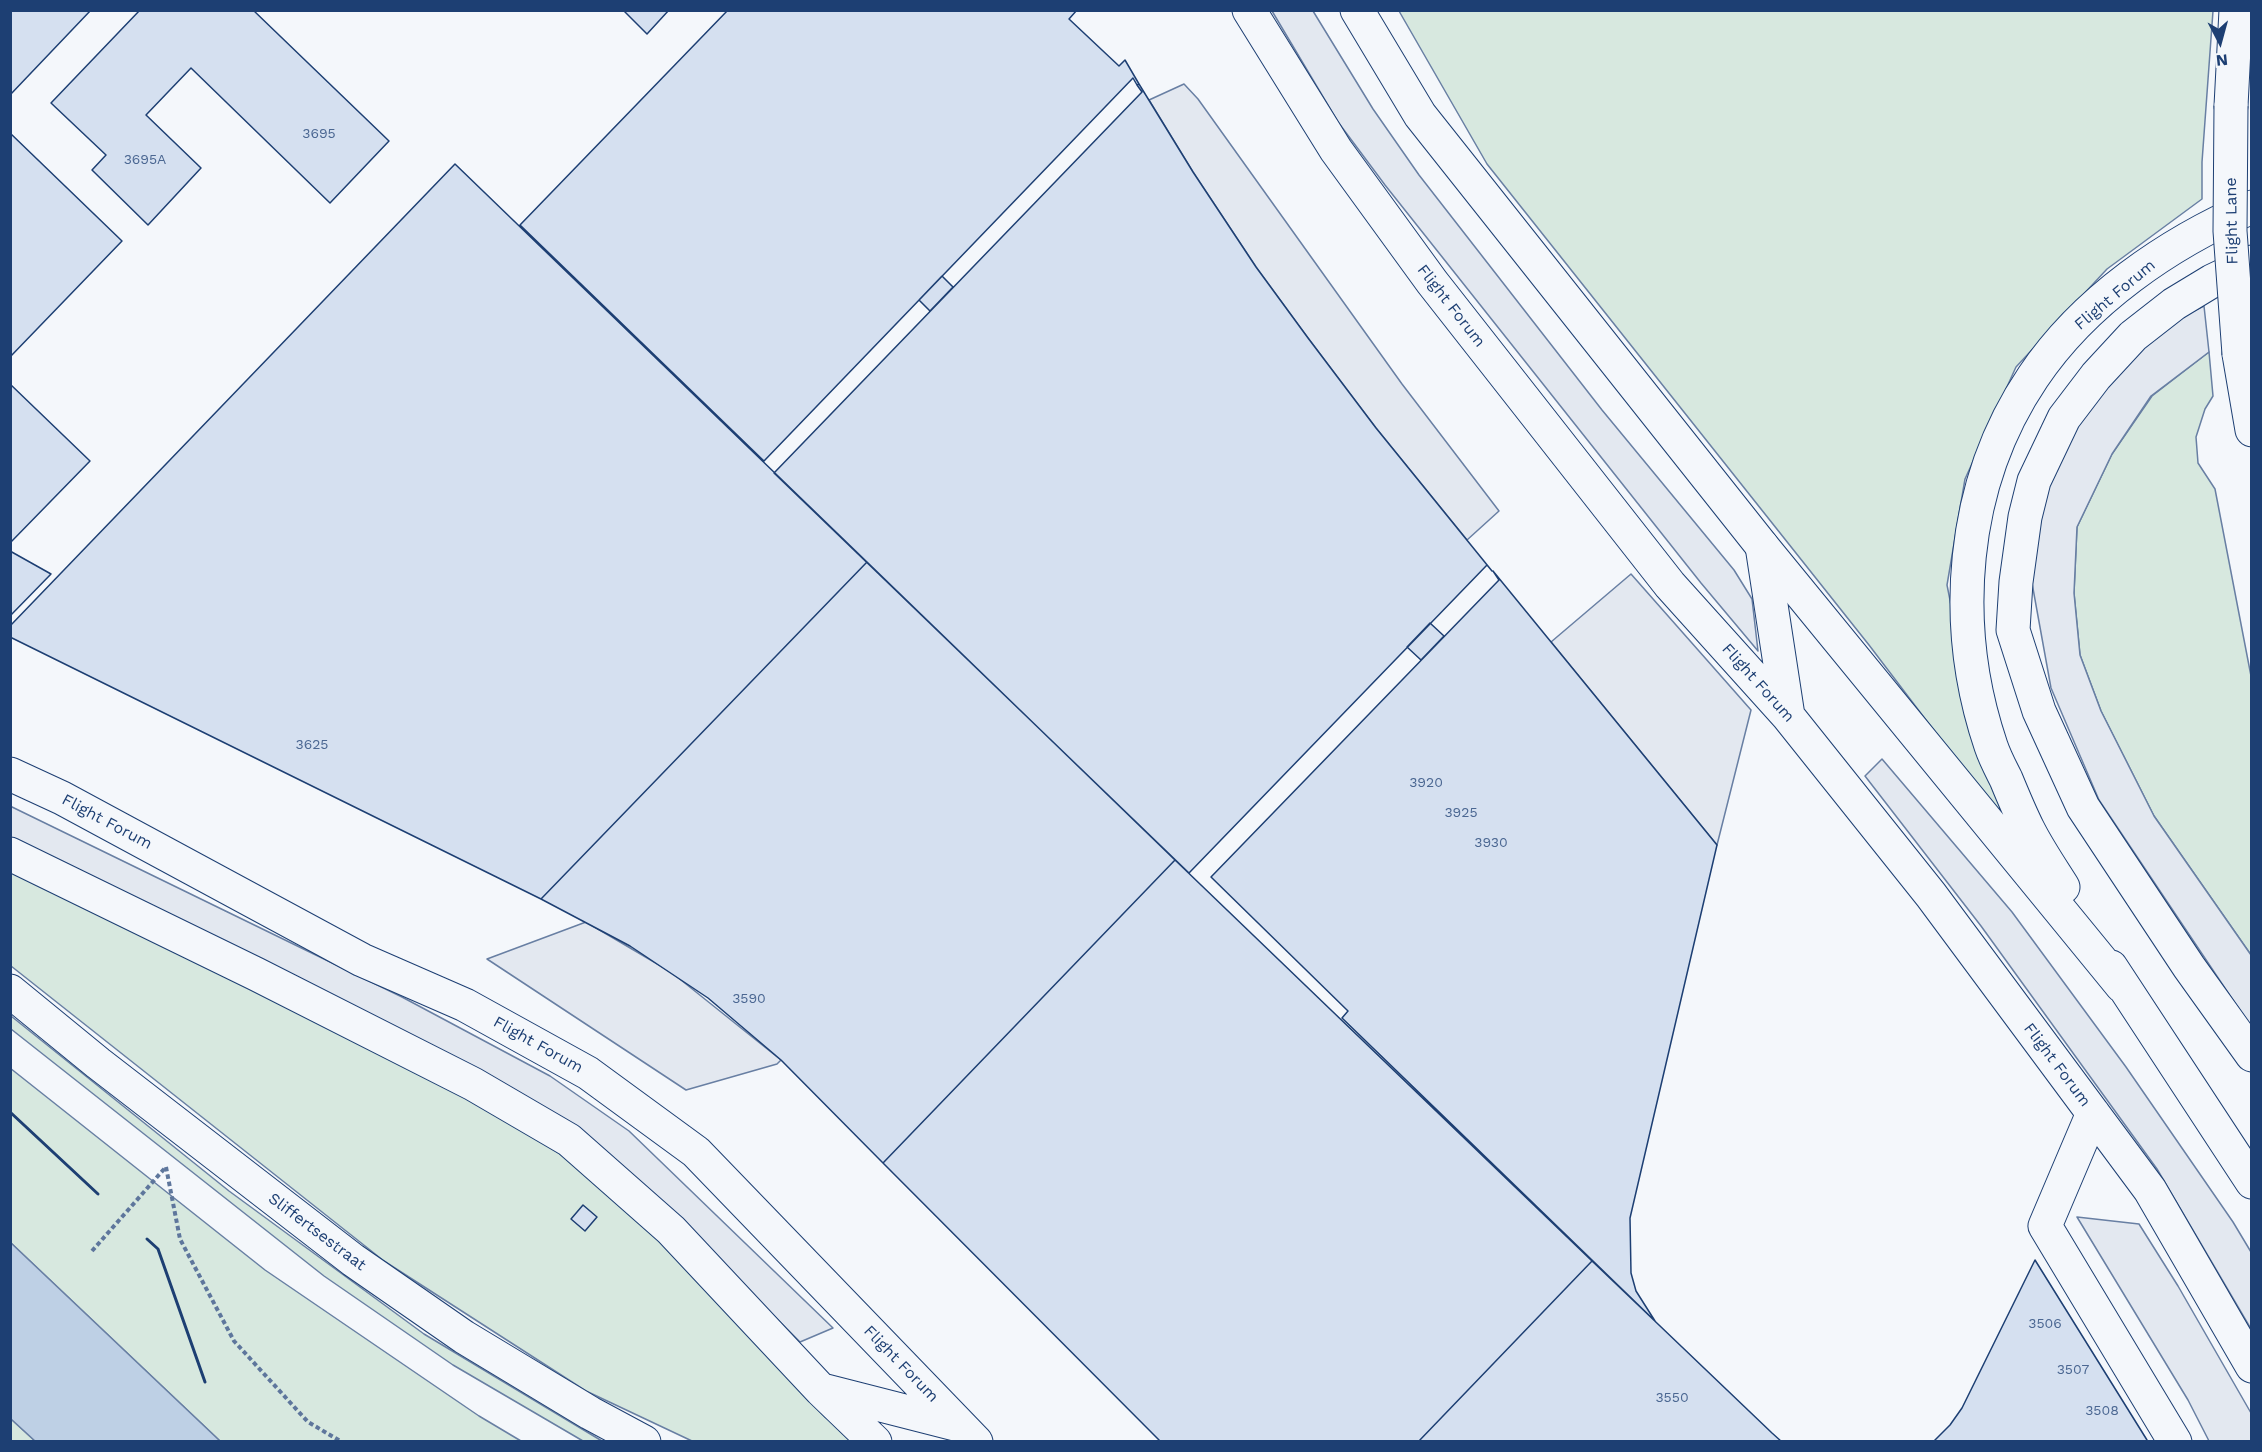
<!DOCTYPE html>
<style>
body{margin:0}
#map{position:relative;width:2262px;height:1452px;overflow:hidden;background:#f4f7fb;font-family:"Work Sans",sans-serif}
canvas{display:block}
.frame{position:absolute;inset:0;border:12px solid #1d3f73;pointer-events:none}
.north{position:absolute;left:2190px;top:12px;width:60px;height:60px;-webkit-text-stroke:4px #f4f7fb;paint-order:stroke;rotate:174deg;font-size:16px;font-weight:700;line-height:24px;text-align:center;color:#1d3f73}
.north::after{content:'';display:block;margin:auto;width:21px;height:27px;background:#1d3f73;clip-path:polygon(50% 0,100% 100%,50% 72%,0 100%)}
</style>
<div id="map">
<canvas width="2262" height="1452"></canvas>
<div class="frame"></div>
<div class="north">N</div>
</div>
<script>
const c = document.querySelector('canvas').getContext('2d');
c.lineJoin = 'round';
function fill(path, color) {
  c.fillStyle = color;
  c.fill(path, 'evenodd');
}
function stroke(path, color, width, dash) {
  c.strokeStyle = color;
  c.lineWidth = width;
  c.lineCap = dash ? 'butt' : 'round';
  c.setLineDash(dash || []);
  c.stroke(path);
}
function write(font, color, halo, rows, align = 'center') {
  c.font = font + ' "Work Sans",sans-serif';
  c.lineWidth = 4.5;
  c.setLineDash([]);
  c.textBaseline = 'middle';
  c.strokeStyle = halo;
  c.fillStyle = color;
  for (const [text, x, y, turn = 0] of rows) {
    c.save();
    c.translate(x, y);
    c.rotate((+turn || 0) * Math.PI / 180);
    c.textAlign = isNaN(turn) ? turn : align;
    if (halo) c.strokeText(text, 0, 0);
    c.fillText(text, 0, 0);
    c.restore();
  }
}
const green = new Path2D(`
 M1399 11H2213L2202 162V199L2107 269 2016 367 1965 479 1947 585 1973 715 2005 824 1869 645 1487 164Z
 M2209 352 2213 396 2205 409 2196 437 2198 463 2215 489 2251 676V955L2154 816 2101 711 2080 655 2074 593 2077 527 2112 454 2152 396Z
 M10 867 466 1093 582 1168 680 1261 825 1417 866 1441H692L586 1391 384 1261 11 966Z
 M11 1016 229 1191 424 1334 602 1441H583L453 1365 324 1276 11 1029Z
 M10 1068 265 1270 479 1416 521 1441H220L11 1243Z
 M11 1419 35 1441H11Z`);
const parking = new Path2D(`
 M1272 11H1313L1373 109 1419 175 1602 410 1734 570 1752 599 1758 651 1701 583 1385 185 1338 122Z
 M1184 84 1198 99 1402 384 1499 511 1467 540 1376 428 1308 338 1256 267 1193 172 1149 100Z
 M2204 306 2209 352 2151 396 2112 454 2077 527 2074 593 2080 655 2101 711 2154 816 2251 955V1027L2099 800 2051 688 2032 583 2046 475 2094 397 2159 328Z
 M1631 574 1751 710 1717 845 1551 642Z
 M1882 759 2012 912 2126 1067 2233 1222 2251 1252V1329L2157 1169 1981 926 1865 776Z
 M10 806 402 997 550 1076 629 1131 833 1328 800 1342 683 1225 607 1158 11 839Z
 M586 922 671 972 781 1060 777 1064 686 1090 487 959Z
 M2077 1217 2139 1224 2178 1286 2251 1413V1441H2209L2188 1400Z`);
const water = new Path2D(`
 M10 1243H11L220 1441H35L11 1419Z`);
const building = new Path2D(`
 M10 10H91L10 95Z
 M140 10H253L389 141 330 203 191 68 146 115 201 168 148 225 92 170 106 155 51 103Z
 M623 10H669L647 34Z
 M728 10H1077L1069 19 1119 66 1125 60 1139 84 1137 85 1133 78 764 461 520 225Z
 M1139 84 1193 172 1256 267 1308 338 1376 428 1492 571 1487 565 1189 873 774 473 1142 92 1137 85Z
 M10 133 122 241 10 357Z
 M455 164 867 562 541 899 10 637V626Z
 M942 276 953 287 930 311 919 300Z
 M10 384 90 461 10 543Z
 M10 551 51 574 10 616Z
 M867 562 1175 860 883 1163 781 1060 708 998 630 946 541 899Z
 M1493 571 1717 845 1630 1218 1631 1273 1636 1291 1655 1321 1342 1018 1348 1011 1211 877 1499 580Z
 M1430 623 1444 636 1421 660 1407 647Z
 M1175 860 1592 1261 1418 1442H1161L883 1163Z
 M583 1205 597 1217 585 1231 571 1219Z
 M2035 1260 2147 1440 2148 1442H1933L1950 1425 1962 1408Z
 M1592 1261 1772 1433 1782 1442H1418Z`);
const path = new Path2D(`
 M166 1167 180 1239 234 1341 308 1422 342 1442
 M92 1251 165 1168`);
const minor = new Path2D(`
 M1249 10 1336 150 1432 282 1670 585 1788 716 1931 895 2150 1190 2252 1366
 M2231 106 2236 10
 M2252 262 2212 281 2174 304 2133 336 2096 376 2064 418 2034 481 2025 517 2016 582 2013 630 2039 711 2083 807 2189 967 2252 1055
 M2239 354 2252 430
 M1762 546 1788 716
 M10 774 62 798 362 960 465 1005 588 1073 696 1152 976 1442
 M10 854 256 974 473 1084 569 1140 671 1230 821 1390 875 1442
 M10 991 98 1063 353 1260 464 1337 590 1413 644 1442
 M2093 1113 2045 1226 2175 1442
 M826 1391 959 1425`);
const major = new Path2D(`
 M1357 10 1420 115 1762 546 2122 986
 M2063 887C2051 868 2038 849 2028 829 2020 813 2013 796 2006 779 2001 769 1995 758 1991 746 1950 625 1960 485 2033 377 2084 301 2168 243 2252 207
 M2111 967 2252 1182`);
const minorBridge = new Path2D(`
 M2231 106 2230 231 2239 354`);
const wall = new Path2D(`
 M10 1112 98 1194
 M147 1239 158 1249 205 1382`);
const numberNames = [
 ["3695",319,134],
 ["3695A",145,160],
 ["3625",312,745],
 ["3920",1426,783],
 ["3925",1461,813],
 ["3930",1491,843],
 ["3590",749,999],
 ["3506",2045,1324],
 ["3507",2073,1370],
 ["3550",1672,1398],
 ["3508",2102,1411]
];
const streetNames = [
 ["Flight Lane",2232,221,-91],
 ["Flight Forum",2115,295,-40],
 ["Flight Forum",1451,306,52],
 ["Flight Forum",1758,683,48],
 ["Flight Forum",107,822,28],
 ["Flight Forum",538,1045,29],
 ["Flight Forum",2057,1065,53],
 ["Sliffertsestraat",317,1232,37],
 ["Flight Forum",901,1364,46]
];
fill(green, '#d7e8df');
stroke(green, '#687fa3', 1.5);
fill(parking, '#e3e8f0');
stroke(parking, '#687fa3', 1.5);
fill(water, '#bed0e5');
stroke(water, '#687fa3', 1.5);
fill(building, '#d5e0f0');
stroke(building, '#1d3f73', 1.5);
stroke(minor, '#1d3f73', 35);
stroke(major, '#1d3f73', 35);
stroke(path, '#5e769c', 4, [4.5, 3]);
stroke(minor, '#f4f7fb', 33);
stroke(major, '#f4f7fb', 33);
stroke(minorBridge, '#1d3f73', 35, []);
stroke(minorBridge, '#f4f7fb', 33);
stroke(wall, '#1d3f73', 3);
write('14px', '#4b6792', null, numberNames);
write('16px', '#1d3f73', '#f4f7fb', streetNames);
</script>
